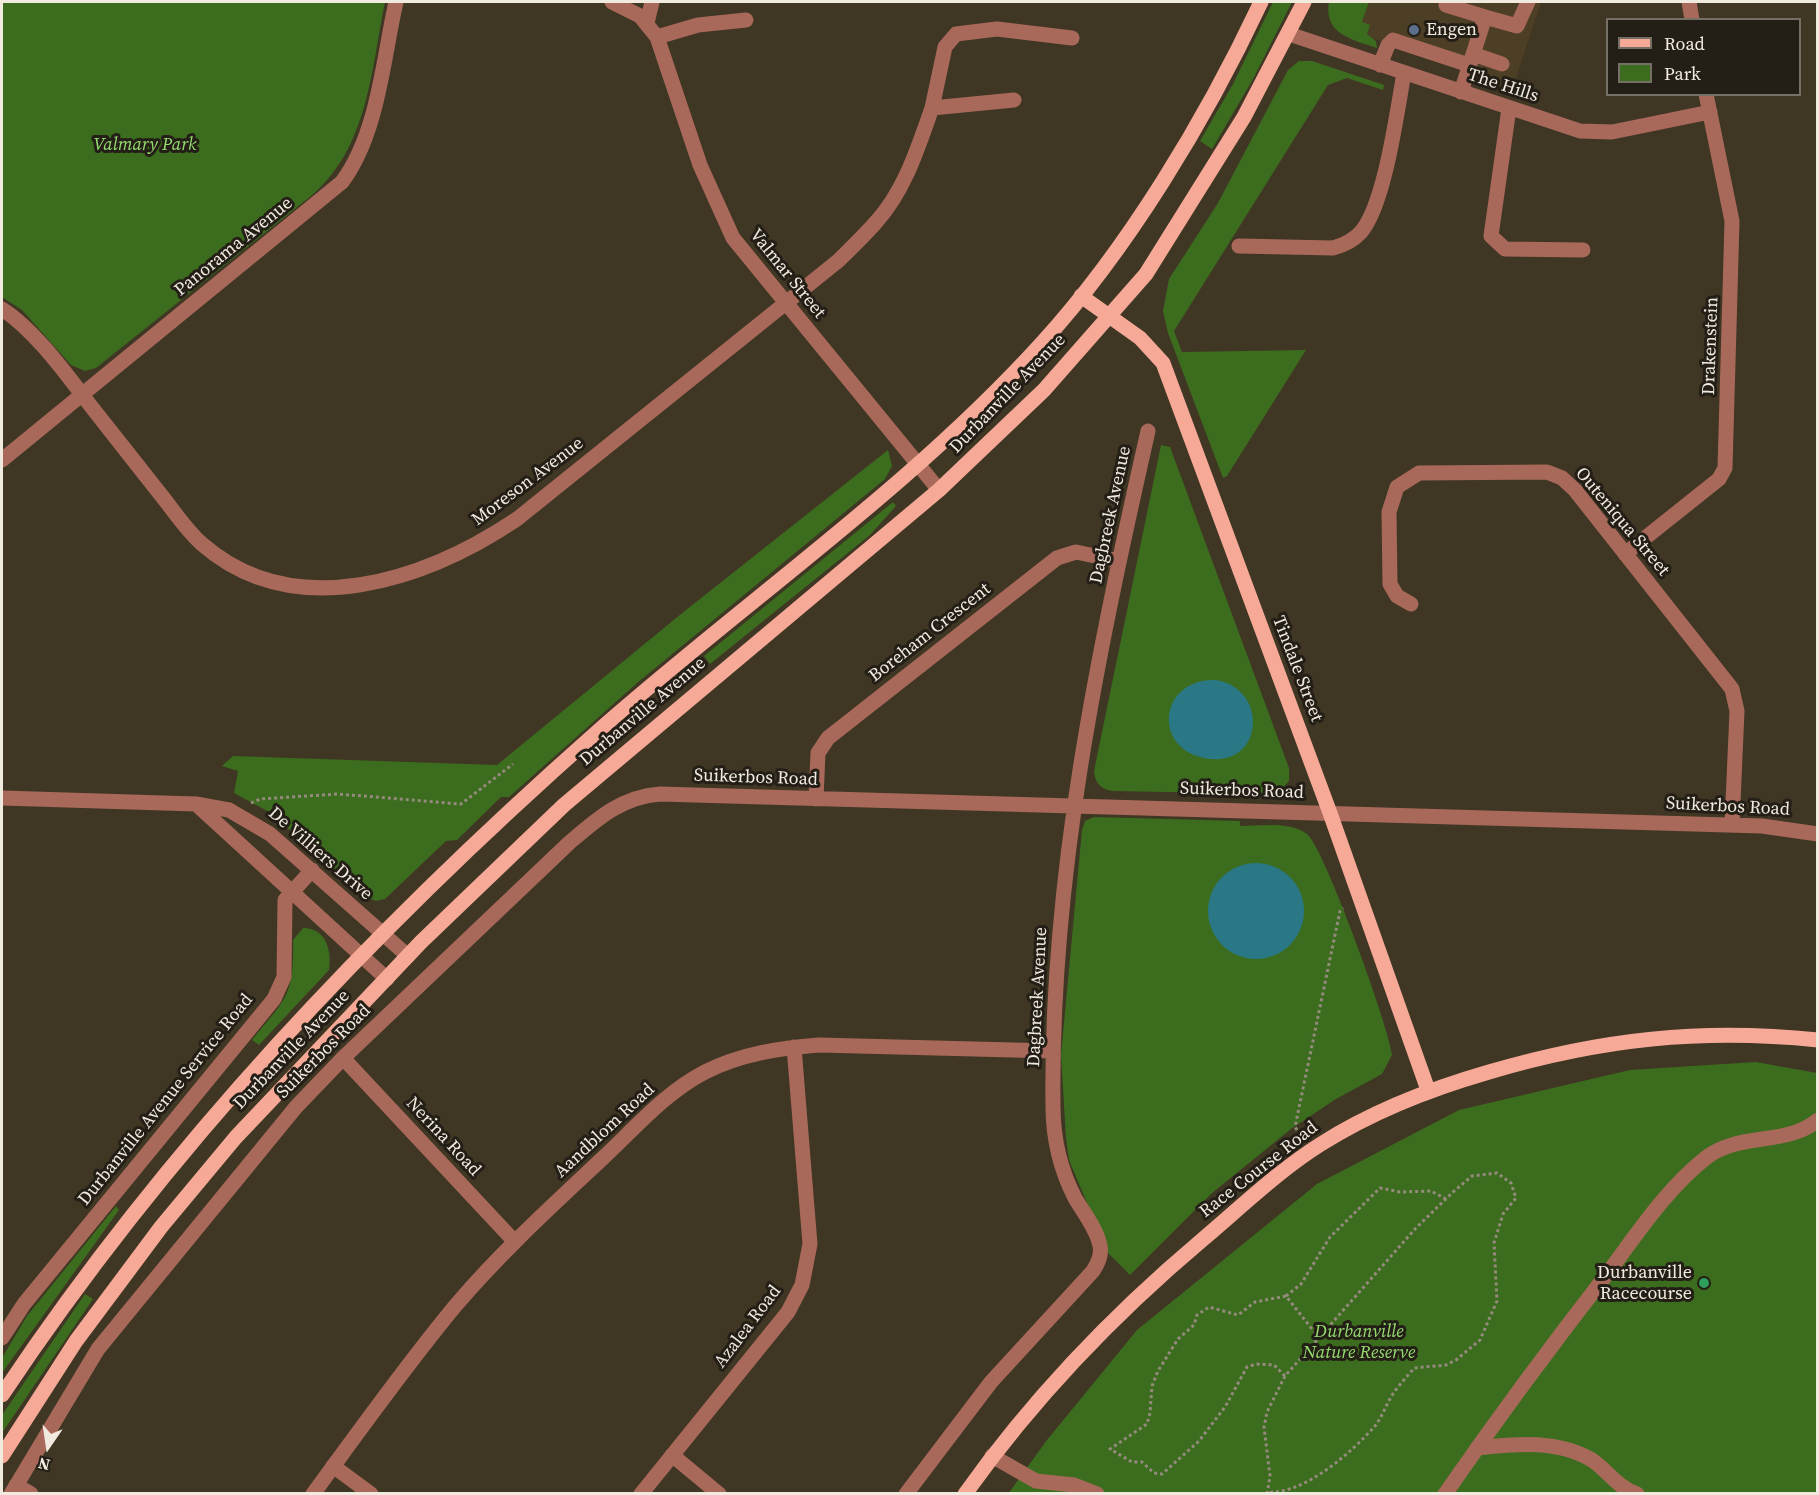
<!DOCTYPE html>
<style>
body{margin:0}
#map{position:relative;width:1819px;height:1495px;overflow:hidden;background:#403624;font-family:"Source Serif 4",serif}
canvas{display:block}
.frame{position:absolute;inset:0;border:3px solid #f1eadf;pointer-events:none}
.legend{position:absolute;left:1606px;top:18px;width:195px;height:78px;box-sizing:border-box;background:#231e16;border:2px solid #757066;margin:0;padding:8px 10px;list-style:none;font-size:18px;color:#f1eadf}
.legend li{display:flex;align-items:center;gap:12px;height:30px}
.legend b{width:30px;border:2px solid #757066}
.north{position:absolute;left:18px;top:1417px;width:60px;height:60px;-webkit-text-stroke:4px #231e16;paint-order:stroke;rotate:193deg;font-size:16px;font-weight:700;line-height:24px;text-align:center;color:#f1eadf}
.north::after{content:'';display:block;margin:auto;width:21px;height:27px;background:#f1eadf;clip-path:polygon(50% 0,100% 100%,50% 72%,0 100%)}
</style>
<div id="map">
<canvas width="1819" height="1495"></canvas>
<div class="frame"></div>
<ul class="legend">
<li><b style="height:8px;background:#f6a996"></b>Road</li>
<li><b style="height:16px;background:#3c6d1e"></b>Park</li>
</ul>
<div class="north">N</div>
</div>
<script>
const c = document.querySelector('canvas').getContext('2d');
c.lineJoin = 'round';
function fill(path, color) {
  c.fillStyle = color;
  c.fill(path, 'evenodd');
}
function stroke(path, color, width, dash) {
  c.strokeStyle = color;
  c.lineWidth = width;
  c.lineCap = dash ? 'butt' : 'round';
  c.setLineDash(dash || []);
  c.stroke(path);
}
function write(font, color, halo, rows, align = 'center') {
  c.font = font + ' "Source Serif 4",serif';
  c.lineWidth = 6;
  c.setLineDash([]);
  c.textBaseline = 'middle';
  c.strokeStyle = halo;
  c.fillStyle = color;
  for (const [text, x, y, turn = 0] of rows) {
    c.save();
    c.translate(x, y);
    c.rotate((+turn || 0) * Math.PI / 180);
    c.textAlign = isNaN(turn) ? turn : align;
    if (halo) c.strokeText(text, 0, 0);
    c.fillText(text, 0, 0);
    c.restore();
  }
}
const built = new Path2D(`
 M1369 2H1541L1514 84 1371 38 1362 23Z`);
const green = new Path2D(`
 M2 2H385C371 71 368 148 311 196L96 368 85 371 71 365 22 310 2 297Z
 M1273 2H1292L1252 81 1212 149 1200 141 1233 84Z
 M1329 2H1369L1362 22 1370 25 1367 34 1376 41 1377 48C1353 40 1323 34 1329 2Z
 M1299 61H1312L1384 85 1383 90 1347 78 1328 85 1174 331 1182 352 1306 350 1227 476 1223 478 1168 333 1163 311 1169 279 1218 203 1288 70Z
 M1161 445 1170 447 1289 768V781L1277 794 1112 791C1100 789 1095 782 1094 771Z
 M888 450 892 466 885 479 637 683 509 797H501L457 840 446 841 385 899 376 901 366 897 269 812 234 793 238 771 222 766 233 756 497 765 681 614Z
 M893 502 896 506 870 535 710 664 704 656Z
 M1094 817 1240 821V826C1261 826 1290 821 1307 834 1324 847 1390 1030 1392 1055L1382 1074 1336 1099 1291 1129 1212 1193 1130 1275 1108 1253 1069 1160 1066 1138 1061 1055 1082 830 1085 821Z
 M303 928C326 928 332 950 329 970L259 1045 252 1040C286 998 294 997 293 940Z
 M1756 1062 1817 1073V1493L1008 1494 1047 1440 1137 1330 1317 1184 1459 1110 1630 1070Z
 M116 1206 119 1210 2 1373V1358L27 1316Z
 M85 1294 93 1299 2 1433V1415Z`);
const water = new Path2D(`
 M1216 680C1267 688 1265 763 1212 759 1151 754 1157 678 1216 680Z
 M1208 911a48 48 0 1 1 96 0a48 48 0 1 1-96 0Z`);
const path = new Path2D(`
 M251 803 260 799 338 794 461 804 513 764
 M1297 1130 1295 1127 1340 911 1343 908
 M1286 1296 1301 1284 1330 1237 1380 1188 1400 1192 1431 1191 1446 1199
 M1285 1376 1274 1365 1256 1364 1247 1367 1225 1407 1199 1441 1162 1474 1154 1473 1142 1462H1132L1110 1449 1147 1424 1150 1413 1152 1386 1158 1371 1178 1339 1194 1325 1197 1315 1209 1307 1238 1315 1255 1302 1286 1296 1319 1338
 M1267 1494 1270 1476 1264 1427 1267 1412 1285 1376 1416 1228 1453 1192 1472 1176 1497 1173 1511 1183 1516 1198 1503 1214 1494 1243 1497 1301 1480 1340 1456 1360 1446 1365 1414 1368C1406 1378 1397 1387 1391 1397 1385 1407 1382 1417 1375 1426 1352 1452 1304 1495 1267 1492`);
const minor = new Path2D(`
 M612 2 640 16 657 37 700 165 733 238 939 490
 M1689 2 1692 20
 M1446 5 1485 17 1461 92
 M1485 17 1517 26 1528 2
 M647 23 652 2
 M1289 34 1580 131 1612 132 1710 112
 M657 37 698 25 746 20
 M1473 54 1502 64
 M1380 65 1388 45 1393 40 1469 65
 M932 108 945 47 956 34 997 29 1072 38
 M1509 108 1491 236 1505 249 1583 250
 M1239 246 1333 248C1344 245 1354 240 1361 232 1385 204 1397 111 1404 73
 M2 309C34 329 67 375 90 405 114 435 137 465 161 495 174 511 186 530 202 544 295 625 426 580 517 519L838 261C851 248 865 235 877 221 905 190 918 147 932 108L1014 100
 M2 460 342 182C378 134 383 59 396 2
 M1625 554 1719 479 1725 468 1732 221 1706 94
 M1411 604 1397 596 1390 584 1389 512 1397 487 1419 473 1547 472 1562 478 1575 490 1732 689 1737 711 1732 825
 M2 798 196 804 229 810 270 834 408 956
 M816 799 818 753 828 738 1057 558 1076 552 1119 561
 M196 804 387 979
 M343 1058 515 1242
 M2 1338 24 1304 274 999 284 977 285 900 312 870
 M1477 1448C1515 1444 1557 1439 1592 1460 1607 1470 1618 1488 1637 1494
 M672 1455 719 1494
 M992 1456 1036 1481 1074 1485 1097 1494
 M333 1466 371 1494
 M16 1485 31 1494
 M11 1494 98 1349 296 1107 343 1058 569 843C597 819 621 797 660 794L1762 826 1818 834
 M313 1494C360 1430 406 1365 456 1305 501 1252 554 1204 604 1157 635 1128 666 1092 705 1072 740 1054 780 1048 819 1045L1052 1051
 M641 1494 788 1312 802 1285 810 1244 794 1047
 M906 1494 991 1382 1093 1271C1098 1263 1102 1255 1100 1246 1097 1229 1083 1212 1075 1198 1060 1169 1053 1139 1053 1106 1050 878 1098 652 1148 431
 M1445 1494C1497 1419 1551 1346 1607 1274 1637 1234 1667 1188 1707 1157 1740 1132 1787 1146 1818 1120`);
const major = new Path2D(`
 M1081 296 1140 338 1163 363 1330 813 1428 1090
 M2 1395C167 1147 374 929 597 732 744 602 908 490 1041 344 1128 249 1206 119 1261 2
 M2 1456 76 1341 161 1227 236 1137 421 942 564 805 939 490 1044 390 1146 274 1244 117 1304 2
 M965 1494C1032 1400 1113 1315 1202 1240 1240 1208 1278 1171 1321 1144 1373 1111 1430 1089 1489 1072 1601 1039 1701 1028 1818 1040`);
const markers = [
 [1414,30,6,"#5c6f8a"],
 [1704,1283,6,"#2e9e5b"]
];
const poiNames = [
 ["Engen",1426,30],
 ["Durbanville",1692,1273,"right"],
 ["Racecourse",1692,1294,"right"]
];
const streetNames = [
 ["The Hills",1503,86,18],
 ["Panorama Avenue",234,247,-39],
 ["Valmar Street",787,274,51],
 ["Drakenstein",1711,346,-88],
 ["Durbanville Avenue",1008,394,-46],
 ["Moreson Avenue",528,482,-37],
 ["Dagbreek Avenue",1111,515,-78],
 ["Outeniqua Street",1622,522,50],
 ["Boreham Crescent",930,633,-38],
 ["Tindale Street",1297,669,69],
 ["Durbanville Avenue",643,712,-40],
 ["Suikerbos Road",756,778,2],
 ["Suikerbos Road",1242,791,2],
 ["Suikerbos Road",1728,807,3],
 ["De Villiers Drive",320,854,41],
 ["Dagbreek Avenue",1038,997,-87],
 ["Durbanville Avenue",292,1050,-46],
 ["Suikerbos Road",324,1052,-45],
 ["Durbanville Avenue Service Road",166,1100,-51],
 ["Aandblom Road",605,1131,-43],
 ["Nerina Road",443,1137,47],
 ["Race Course Road",1259,1170,-38],
 ["Azalea Road",748,1327,-53]
];
const parkNames = [
 ["Valmary Park",145,145],
 ["Durbanville",1359,1332],
 ["Nature Reserve",1359,1353]
];
fill(built, '#4d3f26');
fill(green, '#3c6d1e');
fill(water, '#2a7885');
stroke(path, '#948b7d', 3, [3, 3]);
stroke(minor, '#a8695a', 15);
stroke(major, '#f6a996', 15);
for (const [x, y, r, color] of markers) {
  const dot = new Path2D();
  dot.arc(x, y, r, 0, 2 * Math.PI);
  c.fillStyle = color;
  c.fill(dot);
  stroke(dot, '#231e16', 2);
}
write('18px', '#f1eadf', '#231e16', poiNames, 'left');
write('18px', '#f1eadf', '#231e16', streetNames);
write('italic 18px', '#95dc70', '#231e16', parkNames);
</script>
